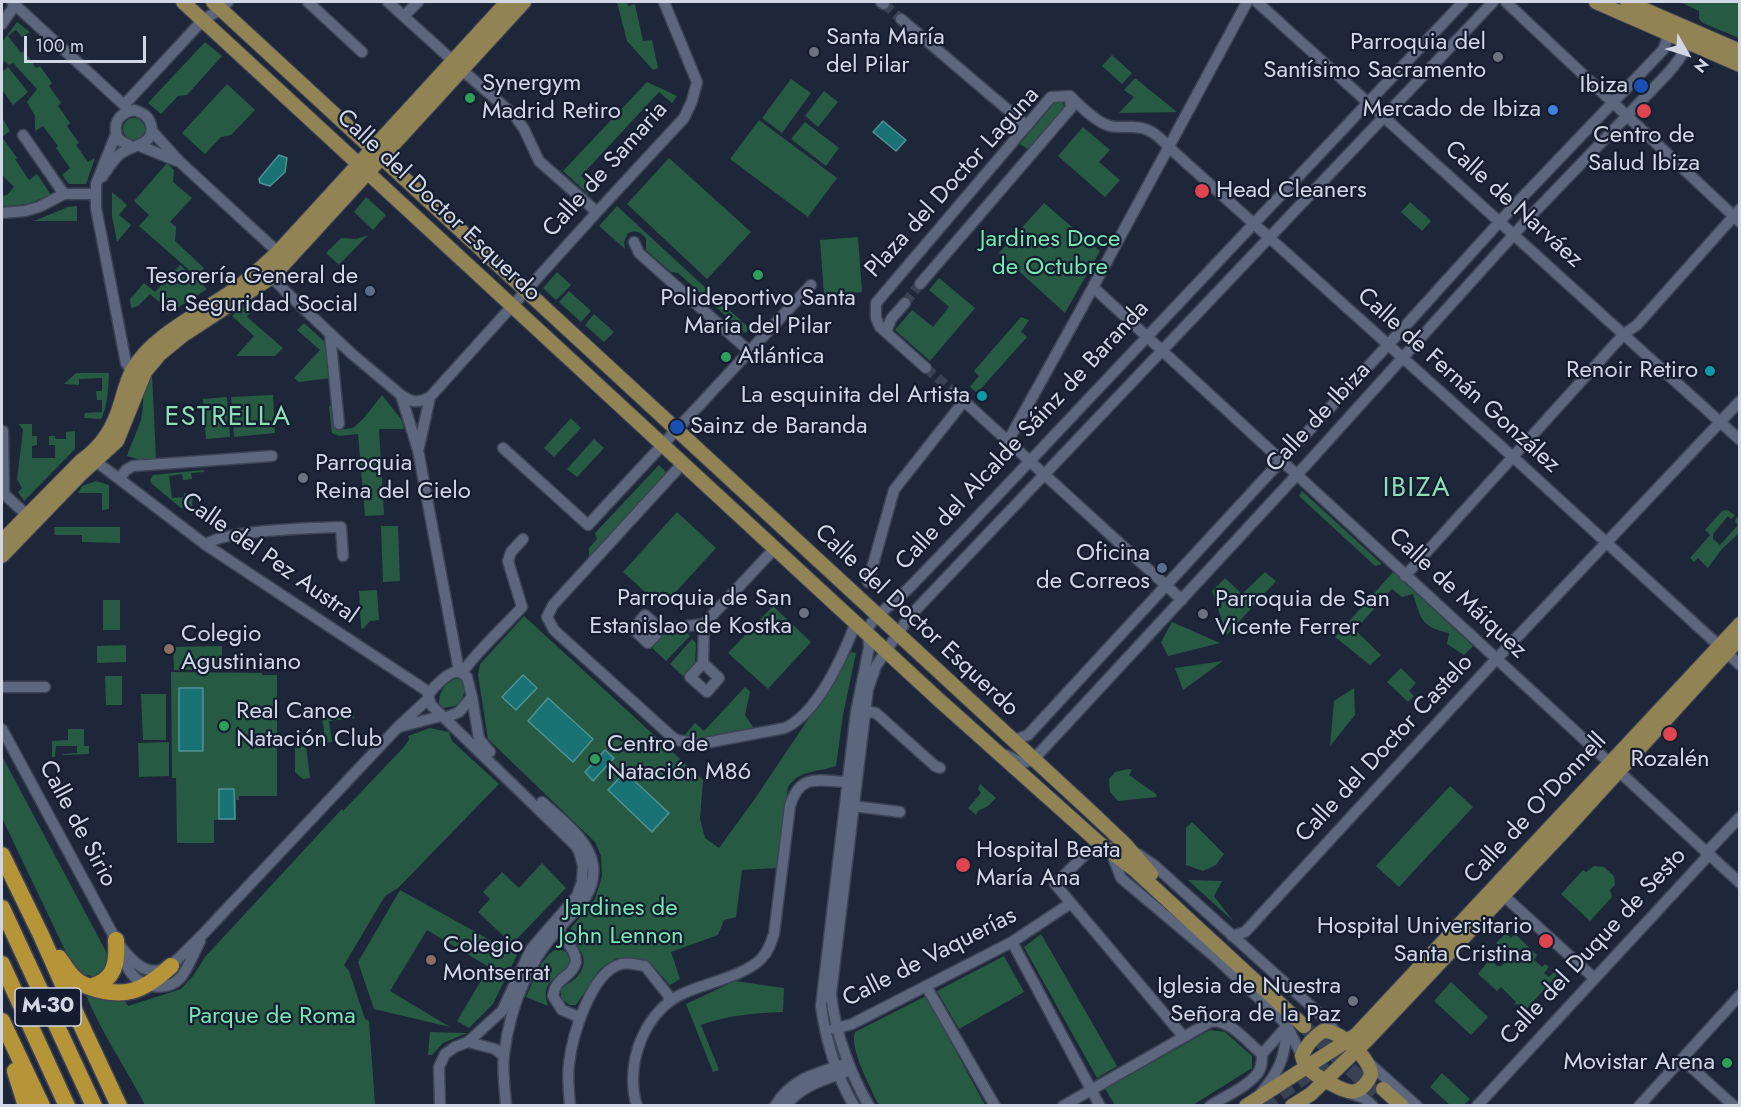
<!DOCTYPE html>
<meta charset="utf-8">
<style>
body{margin:0}
#map{position:relative;width:1741px;height:1107px;overflow:hidden;background:#1e273a;font-family:Jost,sans-serif}
canvas{display:block}
.frame{position:absolute;inset:0;border:3px solid #d1d7e5;pointer-events:none}
.north{position:absolute;left:1657px;top:24px;width:60px;height:60px;-webkit-text-stroke:4px #141d30;paint-order:stroke;rotate:129deg;font-size:16px;font-weight:700;line-height:24px;text-align:center;color:#d1d7e5}
.north::after{content:'';display:block;margin:auto;width:21px;height:27px;background:#d1d7e5;clip-path:polygon(50% 0,100% 100%,50% 72%,0 100%)}
.scale{position:absolute;left:24px;top:36px;width:122px;height:27px;box-sizing:border-box;border:3px solid #d1d7e5;border-top:0;padding-left:8px;font-size:18px;line-height:21px;white-space:nowrap;color:#d1d7e5;-webkit-text-stroke:4px #141d30;paint-order:stroke}
</style>
<div id="map">
<canvas width="1741" height="1107"></canvas>
<div class="frame"></div>
<div class="north">N</div>
<div class="scale">100 m</div>
</div>
<script>
const c = document.querySelector('canvas').getContext('2d');
c.lineJoin = 'round';
function fill(path, color) {
  c.fillStyle = color;
  c.fill(path, 'evenodd');
}
function stroke(path, color, width, dash) {
  c.strokeStyle = color;
  c.lineWidth = width;
  c.lineCap = dash ? 'butt' : 'round';
  c.setLineDash(dash || []);
  c.stroke(path);
}
function write(font, color, halo, rows, align = 'center') {
  c.font = font + ' Jost,sans-serif';
  c.lineWidth = 4.5;
  c.setLineDash([]);
  c.textBaseline = 'middle';
  c.strokeStyle = halo;
  c.fillStyle = color;
  for (const [text, x, y, turn = 0] of rows) {
    c.save();
    c.translate(x, y);
    c.rotate((+turn || 0) * Math.PI / 180);
    c.textAlign = isNaN(turn) ? turn : align;
    if (halo) c.strokeText(text, 0, 0);
    c.fillText(text, 0, 0);
    c.restore();
  }
}
const green = new Path2D(`
 M617 2H627L628 6 635 4 643 41 652 40 658 68 653 70 627 41Z
 M1680 2H1739V38L1703 23 1699 19V11Z
 M17 22 30 32 22 37 16 30 8 36 21 53 24 51 36 68 40 66 52 83 49 86 61 103 58 106 70 123 67 126 79 143 76 145 88 162 95 158 86 184H69L62 175 70 168 56 148 58 146 43 126 35 131V116L27 102 37 89 13 63 9 65 5 61 2 64V42Z
 M205 42 222 56 187 95 178 96 161 114 148 103Z
 M1112 55 1132 73 1122 84 1102 66Z
 M8 67 28 92 13 105 2 90V72Z
 M1135 78 1177 112 1119 113 1134 97 1124 90Z
 M791 79 811 93 782 133 762 118Z
 M647 82 677 96 672 103 659 92 581 176 593 188 588 194 563 171Z
 M227 84 255 110 231 135 221 137 205 154 182 133Z
 M824 91 838 102 818 127 805 116Z
 M1056 101H1063L1064 108 1029 150 1020 144Z
 M123 129a11 11 0 1 1 22 0a11 11 0 1 1-22 0Z
 M3 119 10 131 2 137 17 158 15 159 29 180 37 174 51 195 27 204 2 207V196L7 195 14 187 2 175V120Z
 M759 120 837 178 808 217 730 159Z
 M805 122 839 148 826 166 791 139Z
 M1083 127 1110 150 1099 162 1120 180 1105 197 1058 156Z
 M669 158 751 232 707 279 627 204Z
 M167 163 174 170 173 182 192 198 170 222 176 227 175 241 204 268 197 277 139 226 149 215 134 201Z
 M112 192 127 205 119 215 131 225 117 242 112 216Z
 M366 197 386 215 373 230 354 212Z
 M1410 202 1431 221 1422 231 1401 212Z
 M1044 203 1100 251 1065 313 999 253Z
 M77 206V221H34L68 207Z
 M617 206 750 329 745 333 678 273 671 272 646 250V238C640 232 637 230 628 233L624 242 625 249 599 226Z
 M368 235 339 265 326 253 341 238 357 239Z
 M858 237 862 292 824 295 820 240Z
 M180 265 207 289 171 312 150 294 138 306 131 308 130 299 144 283 155 292Z
 M557 272 571 285 556 300 543 288Z
 M939 278 975 308 930 361 895 330 912 310 933 327 949 307 929 290Z
 M569 291 591 311 581 322 559 302Z
 M243 306 250 313 247 317 283 348 275 356H236L254 336 232 316Z
 M594 314 614 332 604 342 585 325Z
 M1021 317 1029 320 1021 332 1027 337 977 393 970 387 979 376 974 371Z
 M304 323 326 343 331 378 299 382 294 378 320 350 297 330Z
 M76 373H109C108 389 108 405 101 419L84 418 85 413 102 412V400H97L96 391H102V378L79 379V385L64 384Z
 M152 374 156 459H138L127 456C131 444 137 432 141 420 145 404 140 388 152 374Z
 M273 395 275 433 234 437 231 397Z
 M382 395 401 419 404 429H379L384 515 365 516 358 434 339 436 332 433 329 406H334L337 430 353 428 363 419Z
 M227 397 230 437 206 439 203 399Z
 M571 418 581 428 554 457 544 448Z
 M19 424H32V436H37V445L32 446V458H55V445H49V436H55V439H66V432L75 431V449L24 501 18 492 22 488 17 479 23 430Z
 M594 439 604 448 577 477 567 469Z
 M659 465 667 473 589 559V548L597 539 595 533Z
 M204 470V472L191 473 192 479 183 480 182 474 169 476 172 498 184 497V493H193L192 507 181 508 152 484 150 480 153 475Z
 M96 481 109 485V509L102 510V493H78L82 486Z
 M1302 491 1382 564 1375 566 1299 496Z
 M1727 510 1735 515 1731 519 1728 516 1713 534V539L1720 545 1738 525 1735 522 1737 517 1739 519V533L1721 550 1708 568 1698 558 1694 562 1690 558 1710 535 1705 530 1722 511Z
 M677 512 716 548 662 607 623 572Z
 M381 526H398L400 581 383 582Z
 M54 527H120V543L82 542V535H55Z
 M1265 572 1276 581 1227 635 1212 591 1225 578 1242 594Z
 M1393 572 1473 646 1464 655 1447 644 1449 633C1421 627 1421 619 1413 594L1402 597 1392 589 1355 630 1381 655 1370 665 1335 637Z
 M377 590 379 620 370 621 363 629 361 628 359 591Z
 M103 600H120V630H103Z
 M773 606 811 642 768 689 728 653Z
 M524 616 703 780 700 819 705 838 719 848 754 800 842 669 851 652 856 653 843 715 836 766C816 773 800 769 788 787L777 868 742 870 736 917 724 920 718 935 671 952 680 979 670 985 649 962 631 958H616L600 969 576 1005H570L561 999V989C567 983 575 981 580 973 593 952 568 945 571 928L595 899 602 876 601 856 595 842 488 739 478 675 480 664Z
 M1172 622 1220 643 1168 656 1161 642Z
 M686 632 690 636 666 661 651 647 663 635Z
 M692 639 696 643 695 664 683 676 670 664Z
 M126 645V662L97 663V646Z
 M222 646V670H174L173 647Z
 M1223 661 1183 690 1175 668Z
 M1401 668 1416 683 1409 691 1414 696 1408 702 1387 682Z
 M171 672 262 673V675H277V796H239V800H236V820H214V843H177L176 778H172Z
 M105 676H122V705H106Z
 M459 678 463 681C465 691 465 699 455 706L443 708 439 703C439 691 447 680 459 678Z
 M745 687 750 692 745 715 755 730 696 740 684 736 695 723 704 731Z
 M1354 688 1355 715 1330 746 1334 701Z
 M141 694H166V740H143Z
 M351 713 355 718 329 721 332 742 306 746 310 778 303 779 295 772V747L317 736 318 738H325L322 717Z
 M430 728 449 732 452 741 499 784 398 888 385 896 344 965 349 971 365 1019 369 1021 375 1105H145C126 1068 102 1034 86 995L123 998 128 1006 181 989 193 976 205 957 342 809 343 811 403 748 409 740 408 736Z
 M68 729H84V746H89V754L63 755V754L77 753V746H56L55 757H52V741L68 740Z
 M169 742V776L139 777 138 743Z
 M2 756 110 959 108 968 98 977 81 974 74 969 2 818Z
 M1128 769 1132 770 1129 775 1156 794 1157 797 1118 801 1110 792 1109 779 1115 772Z
 M980 784 996 798 988 806 978 811 976 815 968 808 981 793 978 789Z
 M1450 786 1473 807 1399 887 1376 866Z
 M1192 822 1224 854 1216 865 1203 871 1186 865V828Z
 M542 863 566 888 512 944 478 912 490 899 483 892 502 872 519 888Z
 M1594 866 1604 867 1614 876 1615 885 1610 890 1612 897 1590 921 1561 894 1583 870 1586 872Z
 M1188 880 1222 881 1214 896 1233 921Z
 M400 890 517 955 493 1004 469 1028 457 1021 489 967 427 930 390 991 450 1027 374 1009 358 962Z
 M1506 933 1511 938 1515 934 1537 955 1534 960 1542 967 1545 964 1549 967 1544 973 1549 977 1554 972 1557 975 1522 1014 1519 1011 1522 1007 1517 1004 1513 1005 1516 1002 1501 987 1497 991 1478 974 1490 959 1497 966H1501L1508 959V954L1496 943Z
 M1041 934 1117 1066 1097 1078 1024 947Z
 M558 948 566 952 570 960C564 981 538 976 548 1006L526 997C534 980 541 956 558 948Z
 M1004 956 1024 992 959 1029 937 991Z
 M735 981 784 988 783 1012C754 1013 728 1015 701 1025L719 1070 713 1072 686 1004Z
 M1451 982 1488 1017 1471 1035 1434 1001Z
 M926 996 985 1105H880L877 1102C870 1086 849 1048 855 1032Z
 M1210 1030 1225 1032 1252 1056V1068L1193 1105H1115L1105 1089Z
 M430 1032 467 1033 443 1043 432 1055H428Z
 M1442 1073 1470 1099 1464 1105H1450L1430 1087Z`);
const water = new Path2D(`
 M883 121 906 140 896 151 873 132Z
 M279 155 287 158 285 172 270 186 260 183 259 179Z
 M523 675 537 688 516 710 502 697Z
 M179 688H203V751H179Z
 M548 698 593 739 573 762 528 721Z
 M605 750 614 758 593 781 585 772Z
 M625 772 669 813 652 832 608 790Z
 M219 789H234L235 819H219Z`);
const minorTunnel = new Path2D(`
 M884 4 901 19
 M905 303 920 284
 M926 368 954 392`);
const majorTunnel = new Path2D(`
 M1304 1026 1378 1095
 M1263 1106 1335 1056`);
const minor = new Path2D(`
 M12 2 124 105 127 111
 M308 2 362 52
 M388 2 452 60
 M881 2 884 4
 M1257 2 1740 440
 M1506 2 1740 222
 M404 16 418 2
 M901 19 1027 126
 M2 24 15 5
 M461 69 515 116 524 129 539 161 597 212
 M1070 96C1080 106 1094 120 1107 125 1114 128 1122 127 1130 127 1151 126 1160 138 1173 151L1513 457 1740 665
 M124 105 203 20 221 9 228 2
 M152 131 180 162 268 243 278 252 285 254
 M116 134 96 184V208L126 363 135 375
 M23 135 64 194
 M140 146 177 161
 M102 177C107 170 113 160 120 154 131 145 156 145 151 125 149 116 143 113 134 110 118 113 111 125 119 140L132 147
 M2 213 25 211 39 207 64 194H95
 M634 242 639 253 749 351
 M272 270V277L286 292 352 354 401 395C412 403 418 403 430 397L597 212 684 118 692 101 697 82 664 2
 M920 284 1071 108 1070 96 1051 97 876 303V318L880 327 926 368
 M1093 287 1740 883
 M886 332 891 319 905 303
 M330 334 339 424
 M954 392 1182 600
 M401 395 418 450 459 671
 M3 431 4 494 27 515
 M1008 441 1079 313 1247 2
 M419 447 430 397
 M503 448 588 525 811 285
 M95 454 96 462 106 469 206 545 430 693
 M683 463 553 605 547 617 554 630 670 735 677 740 700 744 785 728C819 712 843 656 856 622
 M120 478 126 470 133 466 272 456
 M206 545C220 530 317 528 341 527L343 556
 M1405 576 1624 334 1637 325 1740 209
 M868 582 894 490 964 401
 M661 629 645 615 633 629 648 643 661 629 704 624 775 548
 M703 663 719 678 707 692 690 677 703 663 704 624
 M462 673C479 649 502 629 522 607L508 561 511 552 523 539
 M2 687H45
 M472 697 479 739 490 752
 M865 711 876 713 935 766 940 768
 M399 727 441 716
 M2 729 116 940C153 993 168 969 204 933L398 727 428 699
 M1008 737 1017 739 1028 735 1398 334 1512 208 1663 50 1667 40 1665 33
 M1006 755 1022 763 1033 760 1305 466 1526 221 1669 72C1678 61 1688 49 1689 35
 M853 806 900 812
 M1098 842 1055 884 1183 1036
 M1111 852 1121 878 1215 957 1281 1019 1287 1026 1302 1056
 M1138 854 1154 865 1323 1017 1336 1032
 M1503 895 1594 978
 M559 928C563 941 576 948 576 962 571 979 556 976 553 996L562 1010 579 1017
 M1232 936 1245 932 1488 668 1740 401
 M1012 942 1100 1106
 M123 956C125 961 127 968 131 973 143 989 169 992 182 976 189 966 194 953 200 941
 M926 986 995 1106
 M834 1029 852 1024 1012 942 1071 903
 M468 1042 495 1049 504 1056
 M1682 1059 1734 1106
 M1370 1064 1417 1106
 M1346 1092 1364 1098 1373 1106
 M1261 1093C1281 1069 1285 1056 1287 1026
 M440 1106 439 1067 445 1054 455 1047 468 1042 502 1011 531 949 577 896 582 882 583 866 579 851 575 845 431 705 428 695C433 688 449 670 459 672 461 672 465 676 467 677L472 697 459 712 445 718
 M506 1106C505 1089 502 1071 504 1055 507 1030 514 1003 525 980 532 964 542 948 554 934 571 913 597 896 593 865 589 839 560 819 542 802
 M570 1106C569 1092 567 1077 569 1064 572 1036 591 972 621 964 629 962 637 965 645 966L668 995 669 1001
 M637 1106C624 1065 644 1011 684 993 706 983 744 976 761 959 768 952 771 943 774 934L790 806C801 769 823 783 853 782
 M775 1106C790 1080 815 1073 842 1065
 M786 1106C800 1086 824 1080 845 1072
 M854 1106C836 1075 826 1041 821 1006L856 712 869 648 868 628 875 618 908 589 962 533 1463 2
 M869 1106C850 1073 835 1032 831 994L868 689 876 666 909 617 1493 2
 M1063 1106 1210 1022C1228 1017 1248 1043 1262 1054
 M1210 1106C1225 1096 1247 1087 1258 1073 1262 1067 1262 1061 1262 1054L1287 1026
 M1477 1106 1706 858V853L1740 817
 M1639 1106 1740 995`);
const major = new Path2D(`
 M183 2 938 699 1098 842 1136 871 1304 1026
 M213 2 1089 810 1125 844 1151 874
 M1596 2 1740 65
 M1627 2 1740 51
 M2 541 81 461C103 445 114 427 121 402 124 392 127 380 132 371 149 338 198 314 228 294 246 282 262 267 278 252L507 2
 M2 556 82 473 117 441 145 372 160 354 182 336 272 277 524 2
 M1323 1031C1340 1030 1370 1058 1371 1075 1358 1102 1344 1090 1324 1080 1313 1073 1305 1069 1302 1056 1306 1045 1314 1037 1323 1031Z
 M1383 1089 1402 1106
 M1246 1106 1356 1035 1740 624
 M1292 1106 1311 1094 1368 1039 1567 828 1740 638`);
const highway = new Path2D(`
 M2 855 41 935 77 1016 119 1106
 M2 908 94 1106
 M59 958C66 968 73 981 85 985 89 987 94 986 98 984 117 976 117 957 116 940
 M2 964 67 1106
 M87 986C124 1000 144 991 171 966
 M2 1021 42 1106
 M15 1071 26 1106`);
const markers = [
 [814,52,6,"#6b7280"],
 [1498,57,6,"#6b7280"],
 [1641,86,8,"#1a4fb4"],
 [470,98,6,"#2e9e5b"],
 [1553,110,6,"#3f7fe0"],
 [1644,111,8,"#e0444e"],
 [1202,191,8,"#e0444e"],
 [758,275,6,"#2e9e5b"],
 [370,291,6,"#5c6f8a"],
 [726,357,6,"#2e9e5b"],
 [1710,371,6,"#0f9aa8"],
 [982,396,6,"#0f9aa8"],
 [677,427,8,"#1a4fb4"],
 [303,478,6,"#6b7280"],
 [1162,568,6,"#5c6f8a"],
 [804,613,6,"#6b7280"],
 [1203,614,6,"#6b7280"],
 [169,649,6,"#8d6e63"],
 [224,726,6,"#2e9e5b"],
 [1670,734,8,"#e0444e"],
 [595,759,6,"#2e9e5b"],
 [963,865,8,"#e0444e"],
 [1546,941,8,"#e0444e"],
 [431,960,6,"#8d6e63"],
 [1353,1001,6,"#6b7280"],
 [1727,1063,6,"#2e9e5b"]
];
const shields = [
 [48,1007,66]
];
const shieldNames = [
 ["M-30",48,1007]
];
const poiNames = [
 ["Santa María",826,38],
 ["del Pilar",826,66],
 ["Parroquia del",1486,43,"right"],
 ["Santísimo Sacramento",1486,71,"right"],
 ["Synergym",482,84],
 ["Madrid Retiro",482,112],
 ["Ibiza",1628,86,"right"],
 ["Mercado de Ibiza",1541,110,"right"],
 ["Centro de",1644,136,"center"],
 ["Salud Ibiza",1644,164,"center"],
 ["Head Cleaners",1216,191],
 ["Tesorería General de",358,277,"right"],
 ["la Seguridad Social",358,305,"right"],
 ["Polideportivo Santa",758,299,"center"],
 ["María del Pilar",758,327,"center"],
 ["Atlántica",738,357],
 ["Renoir Retiro",1698,371,"right"],
 ["La esquinita del Artista",970,396,"right"],
 ["Sainz de Baranda",690,427],
 ["Parroquia",315,464],
 ["Reina del Cielo",315,492],
 ["Oficina",1150,554,"right"],
 ["de Correos",1150,582,"right"],
 ["Parroquia de San",792,599,"right"],
 ["Estanislao de Kostka",792,627,"right"],
 ["Parroquia de San",1215,600],
 ["Vicente Ferrer",1215,628],
 ["Colegio",181,635],
 ["Agustiniano",181,663],
 ["Real Canoe",236,712],
 ["Natación Club",236,740],
 ["Centro de",607,745],
 ["Natación M86",607,773],
 ["Rozalén",1670,760,"center"],
 ["Hospital Beata",976,851],
 ["María Ana",976,879],
 ["Hospital Universitario",1532,927,"right"],
 ["Santa Cristina",1532,955,"right"],
 ["Colegio",443,946],
 ["Montserrat",443,974],
 ["Iglesia de Nuestra",1341,987,"right"],
 ["Señora de la Paz",1341,1015,"right"],
 ["Movistar Arena",1715,1063,"right"]
];
const streetNames = [
 ["Calle de Samaria",606,170,-48],
 ["Plaza del Doctor Laguna",953,183,-48],
 ["Calle de Narváez",1513,205,42],
 ["Calle del Doctor Esquerdo",438,206,43],
 ["Calle de Fernán González",1458,381,42],
 ["Calle de Ibiza",1319,418,-47],
 ["Calle del Alcalde Sáinz de Baranda",1023,436,-47],
 ["Calle del Pez Austral",269,559,35],
 ["Calle de Máiquez",1457,594,43],
 ["Calle del Doctor Esquerdo",916,621,43],
 ["Calle del Doctor Castelo",1385,749,-47],
 ["Calle de O'Donnell",1536,809,-47],
 ["Calle de Sirio",77,824,62],
 ["Calle del Duque de Sesto",1594,947,-47],
 ["Calle de Vaquerías",930,958,-27]
];
const parkNames = [
 ["Jardines Doce",1050,240],
 ["de Octubre",1050,268],
 ["Jardines de",621,909],
 ["John Lennon",621,937],
 ["Parque de Roma",272,1017]
];
const quarterNames = [
 ["ESTRELLA",228,418],
 ["IBIZA",1417,489]
];
fill(green, '#275a42');
fill(water, '#197374');
stroke(water, '#509196', 1.5);
stroke(minorTunnel, '#394154', 10, [10, 5]);
stroke(majorTunnel, '#394154', 14, [14, 7]);
stroke(minor, '#3c4354', 13);
stroke(major, '#3c4354', 16);
stroke(highway, '#3c4354', 19);
stroke(minor, '#5c677e', 10);
stroke(major, '#928354', 14);
stroke(highway, '#b69538', 16);
for (const [x, y, r, color] of markers) {
  const dot = new Path2D();
  dot.arc(x, y, r, 0, 2 * Math.PI);
  c.fillStyle = color;
  c.fill(dot);
  stroke(dot, '#141d30', 2);
}
for (const [x, y, w] of shields) {
  const box = new Path2D();
  box.roundRect(x - w / 2, y - 19, w, 38, 4.5);
  c.fillStyle = '#141d30';
  c.fill(box);
  stroke(box, '#d1d7e5', 1.5);
}
write('bold 22px', '#d1d7e5', null, shieldNames);
write('24px', '#d1d7e5', '#141d30', poiNames, 'left');
write('24px', '#d1d7e5', '#141d30', streetNames);
write('24px', '#78e8b3', '#141d30', parkNames);
c.letterSpacing = '1.5px';
write('27px', '#8edfb5', '#141d30', quarterNames);
c.letterSpacing = '0px';
</script>
